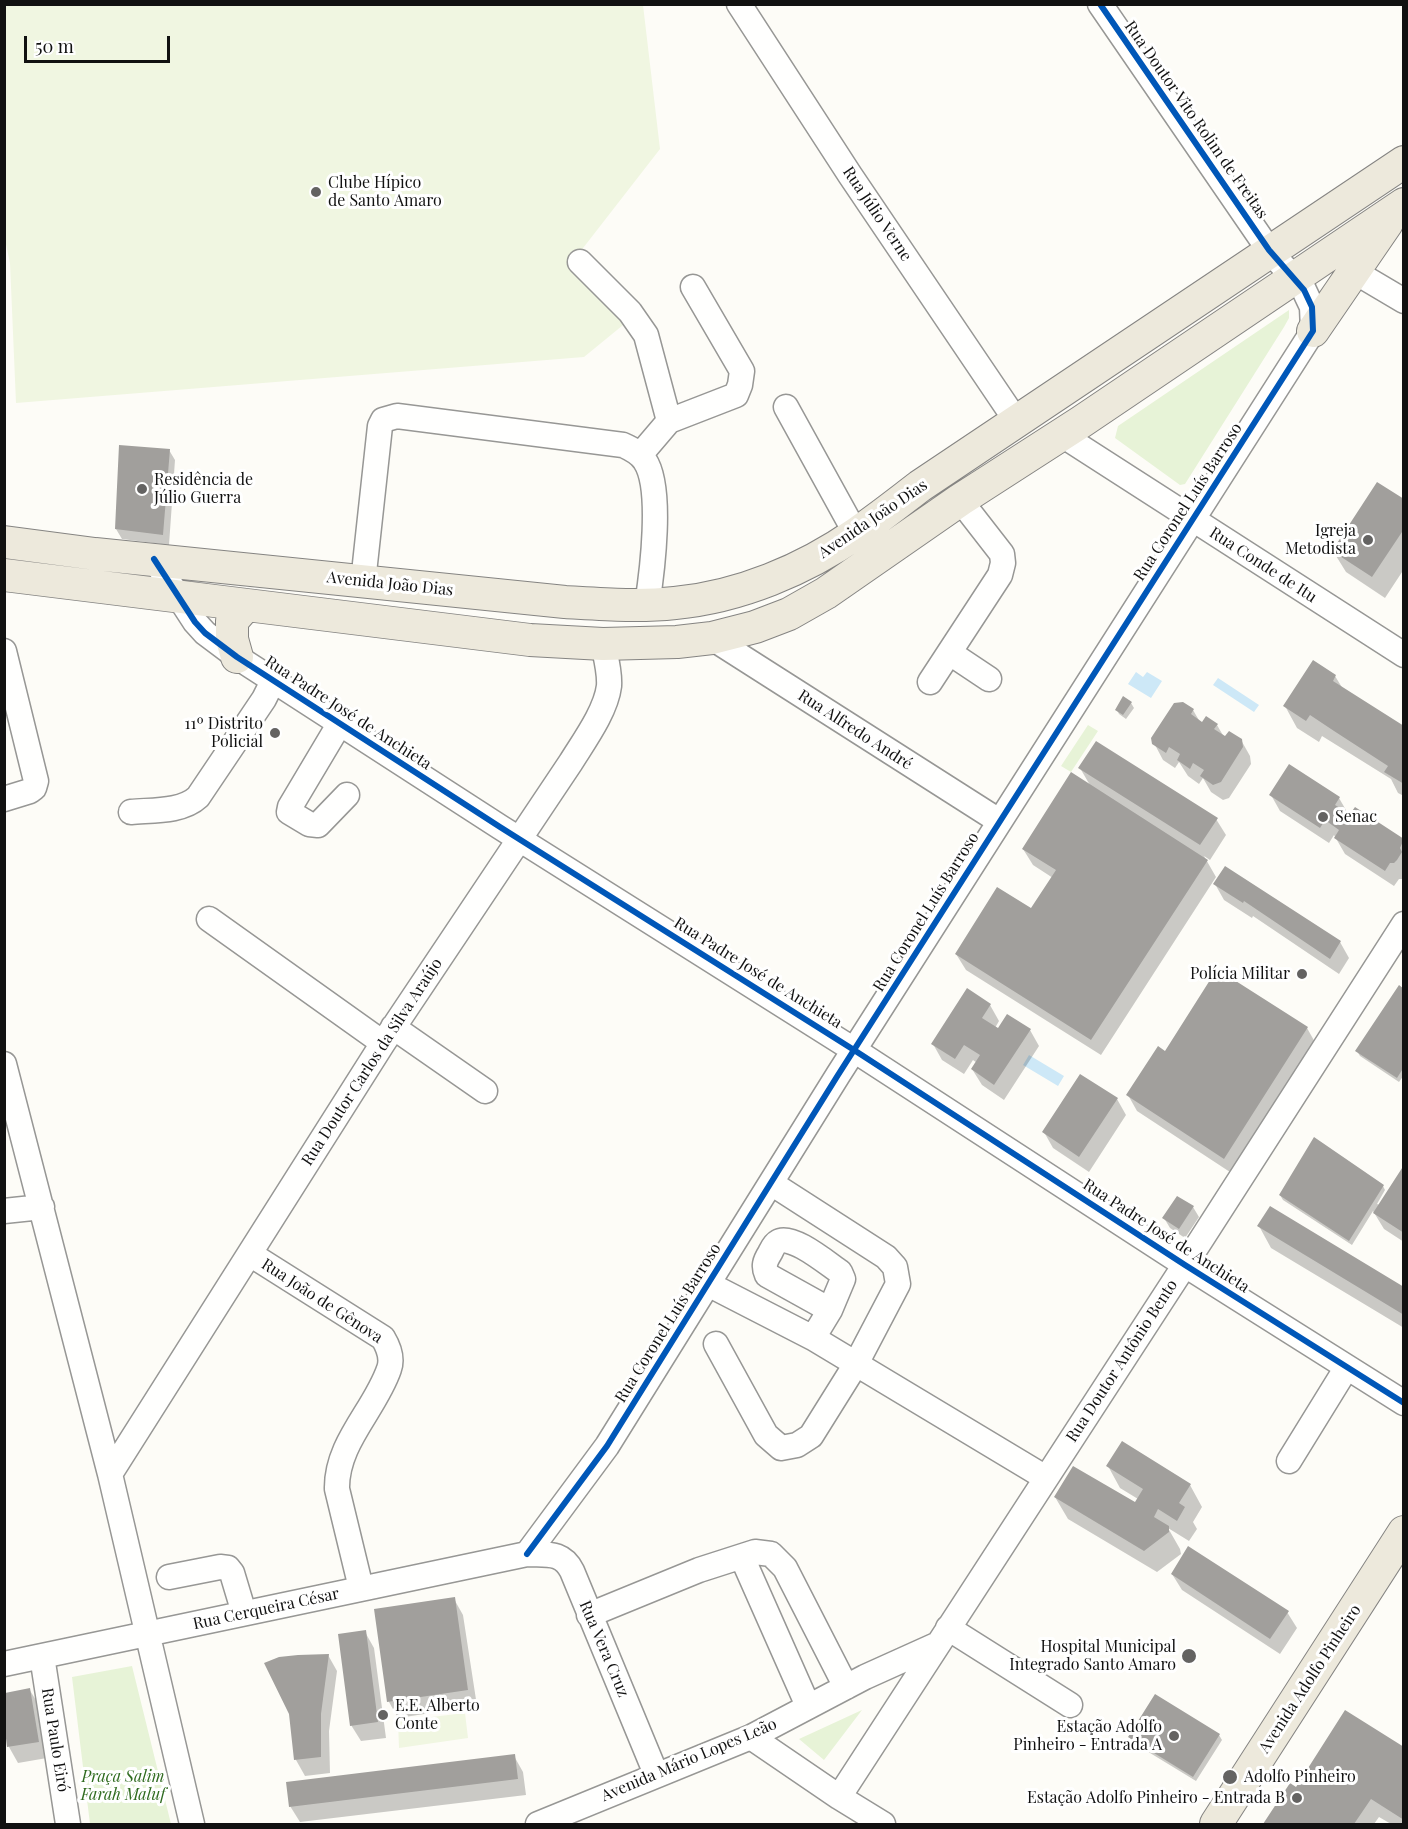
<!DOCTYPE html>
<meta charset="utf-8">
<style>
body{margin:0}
#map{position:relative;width:1408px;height:1829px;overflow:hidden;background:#fdfcf7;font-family:"Playfair Display",serif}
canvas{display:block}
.frame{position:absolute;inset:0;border:6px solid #111;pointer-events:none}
.scale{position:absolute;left:24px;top:36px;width:146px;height:27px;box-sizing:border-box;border:3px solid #111;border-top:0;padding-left:8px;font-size:18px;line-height:21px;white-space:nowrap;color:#111;-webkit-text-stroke:4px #fff;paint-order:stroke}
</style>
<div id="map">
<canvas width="1408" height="1829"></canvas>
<div class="frame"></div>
<div class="scale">50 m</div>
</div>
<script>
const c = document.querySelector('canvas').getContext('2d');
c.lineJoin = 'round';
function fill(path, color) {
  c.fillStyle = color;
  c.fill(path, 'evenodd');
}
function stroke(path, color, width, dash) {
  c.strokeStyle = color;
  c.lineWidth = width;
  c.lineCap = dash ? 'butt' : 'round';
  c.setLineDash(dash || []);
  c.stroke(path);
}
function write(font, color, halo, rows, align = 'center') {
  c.font = font + ' "Playfair Display",serif';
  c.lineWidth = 6;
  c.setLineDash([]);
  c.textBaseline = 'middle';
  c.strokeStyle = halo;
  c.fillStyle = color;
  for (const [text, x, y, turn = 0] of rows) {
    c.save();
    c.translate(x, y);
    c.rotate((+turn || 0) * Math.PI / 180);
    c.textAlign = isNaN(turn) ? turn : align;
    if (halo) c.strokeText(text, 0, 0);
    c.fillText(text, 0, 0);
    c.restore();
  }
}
const green = new Path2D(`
 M1289 310V318L1284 327 1185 484 1180 485 1115 438 1118 426Z
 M1088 725 1098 731 1071 772 1061 766Z
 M132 1666 171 1824H90L72 1677Z
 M862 1710 824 1760 799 1739Z`);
const pitch = new Path2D(`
 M4 5H643L660 149 573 261 628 321 584 357 16 403 10 263 4 235Z
 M465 1713 468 1738 399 1748 398 1721Z`);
const water = new Path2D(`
 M1136 672 1143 677 1147 672 1162 681 1151 698 1128 684Z
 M1218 678 1259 705 1254 712 1213 685Z
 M1029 1055 1064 1076 1058 1086 1023 1065Z`);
const shadow = new Path2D(`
 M169 450 175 460 169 545 122 539 116 529Z
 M1404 501V569L1385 598 1346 572 1333 551Z
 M1335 676 1343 689 1404 728V796L1398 793 1391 779 1322 736 1319 742 1297 728 1285 706Z
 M1131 703 1134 708 1126 719 1119 714 1117 710Z
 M1193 710 1200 722 1217 725 1224 737 1241 740 1250 756 1251 764 1229 798 1223 800 1211 792 1203 778 1199 784 1188 776 1179 762 1175 768 1163 760 1154 743Z
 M1080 768 1216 819 1226 835 1210 860 1204 856 1216 877 1101 1055 966 970 956 954 1032 910 1053 878 1033 865 1023 849 1091 787Z
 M1271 795 1339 798 1350 817 1355 809 1404 841 1403 879H1399L1394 886 1345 854 1334 835 1329 843 1280 811Z
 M1215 884 1340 942 1349 958 1339 974 1253 916 1252 918 1224 900Z
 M1404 990V1075L1399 1082 1360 1056 1357 1051Z
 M990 1005 999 1021 995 1028 998 1030H1030L1039 1046 1004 1100 982 1085 972 1069 977 1063 973 1060 964 1074 942 1060 933 1044Z
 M1307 1028 1316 1044 1233 1174 1137 1111 1128 1095 1165 1053Z
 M1117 1099 1126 1115 1089 1172 1053 1148 1044 1132Z
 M1404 1167V1242L1384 1229 1373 1211 1352 1245 1283 1200 1280 1195 1383 1186 1385 1190 1377 1204 1380 1205Z
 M1193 1207 1199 1217 1185 1238 1170 1228 1164 1218Z
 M1259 1226 1404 1288V1328L1271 1248Z
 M1108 1466 1190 1485 1202 1507 1193 1522 1197 1529 1189 1541 1168 1528 1180 1549 1181 1554 1157 1572 1068 1519 1055 1497 1135 1504 1138 1499 1120 1488Z
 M1172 1574 1287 1612 1297 1628 1280 1654 1182 1590Z
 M454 1599 463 1615 477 1706 398 1718 389 1702 376 1610Z
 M365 1632 374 1648 386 1738 361 1741 351 1725Z
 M328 1655 337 1671 329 1731 330 1773 305 1776 296 1760 291 1714Z
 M29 1689 39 1705 47 1758 18 1763 9 1747 4 1721V1695Z
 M1155 1696 1219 1735 1222 1740 1196 1781 1132 1742 1130 1737Z
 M1404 1749V1824H1391L1379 1817 1374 1824H1264L1290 1785 1301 1792Z
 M514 1756 523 1772 526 1795 300 1822 290 1806Z`);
const building = new Path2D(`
 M119 445 170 449 163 535 115 529Z
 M1377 482 1404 499V529L1372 577 1332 551Z
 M1313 660 1336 675 1333 681 1404 726V784L1384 772 1388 766 1334 731 1310 715 1306 721 1283 706Z
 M1123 696 1132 702 1123 715 1115 710Z
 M1183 702 1194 709 1191 714 1202 722 1206 716 1218 724 1214 729 1225 736 1229 731 1242 739 1243 747 1221 782 1213 785 1200 776 1204 770 1193 763 1190 769 1177 760 1180 754 1169 747 1166 753 1152 744 1151 738 1174 703Z
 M1096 741 1218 818 1200 845 1078 768Z
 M1289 764 1340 797 1335 805 1350 814 1355 807 1404 839 1400 848 1402 852 1397 860 1394 863H1390L1385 871 1334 838 1339 830 1325 820 1320 828 1269 795Z
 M1071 772 1208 860 1091 1040 955 954 997 887 1031 908 1056 870 1022 849Z
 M1225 866 1341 941 1330 959 1244 901 1243 903 1213 884Z
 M1217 969 1308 1027 1224 1159 1126 1095 1158 1046 1165 1051Z
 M1399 985 1404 989V1067L1397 1078 1355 1051Z
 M967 988 991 1004 982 1018 998 1028 1007 1014 1031 1029 994 1085 971 1069 980 1055 964 1045 955 1059 931 1044Z
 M1080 1074 1118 1098 1079 1157 1042 1132Z
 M1314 1137 1384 1185 1349 1241 1279 1195Z
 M1404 1165V1233L1373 1213Z
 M1177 1196 1194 1206 1179 1229 1162 1218Z
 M1270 1206 1404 1287V1315L1257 1226Z
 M1122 1441 1191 1484 1179 1503 1185 1507 1177 1521 1158 1509 1154 1517 1169 1526V1532L1144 1551 1054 1497 1073 1466 1135 1502 1143 1489 1106 1466Z
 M1188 1546 1289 1611 1270 1639 1171 1574Z
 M455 1597 468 1690 387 1702 374 1609Z
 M366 1630 378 1722 350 1726 338 1634Z
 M329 1654 321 1714V1757L294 1760 289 1714 264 1663 279 1657 298 1655Z
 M30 1688 39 1742 7 1747 5 1730V1693Z
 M1155 1694 1220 1734 1193 1777 1128 1737Z
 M1345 1710 1404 1747V1820L1371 1799 1354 1824H1263L1290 1783 1296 1787Z
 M515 1754 518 1779 289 1807 286 1782Z`);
const minor = new Path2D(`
 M739 4 850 175 1017 422
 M580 262 630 312 646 335 669 421
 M1355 272 1404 301
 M786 407 856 534
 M1062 435 1404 655
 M640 455 669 421 736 395 740 385 742 371 693 287
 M154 559 195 622 205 633 237 657 500 827 854 1050 1185 1265 1404 1403
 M363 582 380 426 383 420 397 416 623 445C632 449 640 453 645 461 663 488 652 573 647 605
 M712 638 999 821
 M4 651 36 781 34 788 30 791 4 799
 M950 653 989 679
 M930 682 1000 575 1003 563 1002 554 960 500
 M340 723 290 807 289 812 309 824 318 825 347 795
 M131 812C152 810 182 812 198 797L264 699 273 681
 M209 919 383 1043
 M393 1027 485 1091
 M4 1064 110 1474 192 1824
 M4 1211 42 1207
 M250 1254 383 1338C389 1348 393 1358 389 1369 375 1410 336 1443 337 1489L361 1588
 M708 1284 813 1338 1046 1478
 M813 1338 830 1310 843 1279 840 1272C828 1264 791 1233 778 1242 774 1244 772 1249 770 1253 765 1261 763 1266 767 1275L830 1310
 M716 1344 766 1435 781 1448 797 1445 811 1436 856 1364 898 1284 895 1267 886 1257 771 1183
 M1289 1461 1347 1367
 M110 1474 383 1043 571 762C584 741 606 711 609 686 610 672 606 658 603 644
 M527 1554 607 1446 838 1075 1313 331 1312 307 1304 290 1269 250 1100 4
 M742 1557 808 1706
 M169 1577 220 1567 228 1568 232 1573 244 1613
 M589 1615 699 1570 755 1552 771 1554 785 1568 846 1687
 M948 1628 1070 1705
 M42 1656 68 1824
 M4 1664 527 1554C547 1555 562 1551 572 1571L656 1774
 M751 1737 839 1797 883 1824
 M839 1797 1201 1240 1404 924
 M538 1824 751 1737 865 1677 936 1645`);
const major = new Path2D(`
 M1313 331 1387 223
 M4 542 95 554 565 602C601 604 638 607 675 603 739 597 804 570 857 533 879 518 899 502 920 486L1404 162
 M4 575 530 640 603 644 677 642 712 638 755 627 789 614 826 593 960 500 1081 422 1404 204
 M237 657 232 639V621L246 605
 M1216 1824 1404 1532`);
const cycleway = new Path2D(`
 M154 559 195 622 205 633 237 657 500 827 854 1050 1185 1265 1404 1403
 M527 1554 607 1446 838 1075 1313 331 1312 307 1304 290 1269 250 1100 4`);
const markers = [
 [316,192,6,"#646362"],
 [142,489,6,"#646362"],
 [1368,540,6,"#646362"],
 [275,733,6,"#646362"],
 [1323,817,6,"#646362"],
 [1302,974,6,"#646362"],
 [1189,1656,8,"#646362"],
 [383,1715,6,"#646362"],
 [1174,1736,6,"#646362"],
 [1230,1777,8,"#646362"],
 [1297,1798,6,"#646362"]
];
const streetNames = [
 ["Rua Doutor Vito Rolim de Freitas",1196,120,55],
 ["Rua Júlio Verne",877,214,56],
 ["Rua Coronel Luís Barroso",1188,502,-57],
 ["Avenida João Dias",873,519,-34],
 ["Rua Conde de Itu",1263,565,33],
 ["Avenida João Dias",390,584,6],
 ["Rua Padre José de Anchieta",348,713,33],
 ["Rua Alfredo André",855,730,33],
 ["Rua Coronel Luís Barroso",926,912,-58],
 ["Rua Padre José de Anchieta",758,973,32],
 ["Rua Doutor Carlos da Silva Araújo",372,1062,-57],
 ["Rua Padre José de Anchieta",1166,1236,33],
 ["Rua João de Gênova",322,1301,33],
 ["Rua Coronel Luís Barroso",668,1323,-58],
 ["Rua Doutor Antônio Bento",1122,1361,-57],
 ["Rua Cerqueira César",266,1609,-12],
 ["Rua Vera Cruz",604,1649,67],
 ["Avenida Adolfo Pinheiro",1310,1679,-57],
 ["Rua Paulo Eiró",55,1740,81],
 ["Avenida Mário Lopes Leão",689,1760,-23]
];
const poiNames = [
 ["Clube Hípico",328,183,"left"],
 ["de Santo Amaro",328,201,"left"],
 ["Residência de",154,480,"left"],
 ["Júlio Guerra",154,498,"left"],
 ["Igreja",1356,531],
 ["Metodista",1356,549],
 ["11º Distrito",263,724],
 ["Policial",263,742],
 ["Senac",1335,817,"left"],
 ["Polícia Militar",1290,974],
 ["Hospital Municipal",1176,1647],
 ["Integrado Santo Amaro",1176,1665],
 ["E.E. Alberto",395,1706,"left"],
 ["Conte",395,1724,"left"],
 ["Estação Adolfo",1162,1727],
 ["Pinheiro - Entrada A",1162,1745],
 ["Adolfo Pinheiro",1244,1777,"left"],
 ["Estação Adolfo Pinheiro - Entrada B",1285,1798]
];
const parkNames = [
 ["Praça Salim",123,1777],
 ["Farah Maluf",123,1795]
];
fill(green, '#e7f3d7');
fill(pitch, '#f0f6e1');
fill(water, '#cde8f7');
fill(shadow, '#0003');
fill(building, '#a19f9c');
stroke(minor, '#979795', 27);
stroke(major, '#858482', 34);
stroke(minor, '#fffffe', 24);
stroke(major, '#ede9dc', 32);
stroke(cycleway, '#0057b8', 6);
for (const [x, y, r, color] of markers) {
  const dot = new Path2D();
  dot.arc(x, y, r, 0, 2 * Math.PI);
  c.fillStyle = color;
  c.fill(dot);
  stroke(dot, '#fff', 2);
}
write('16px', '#111', '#fff', streetNames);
write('16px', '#111', '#fff', poiNames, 'right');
write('italic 16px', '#2f6b1f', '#fff', parkNames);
</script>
